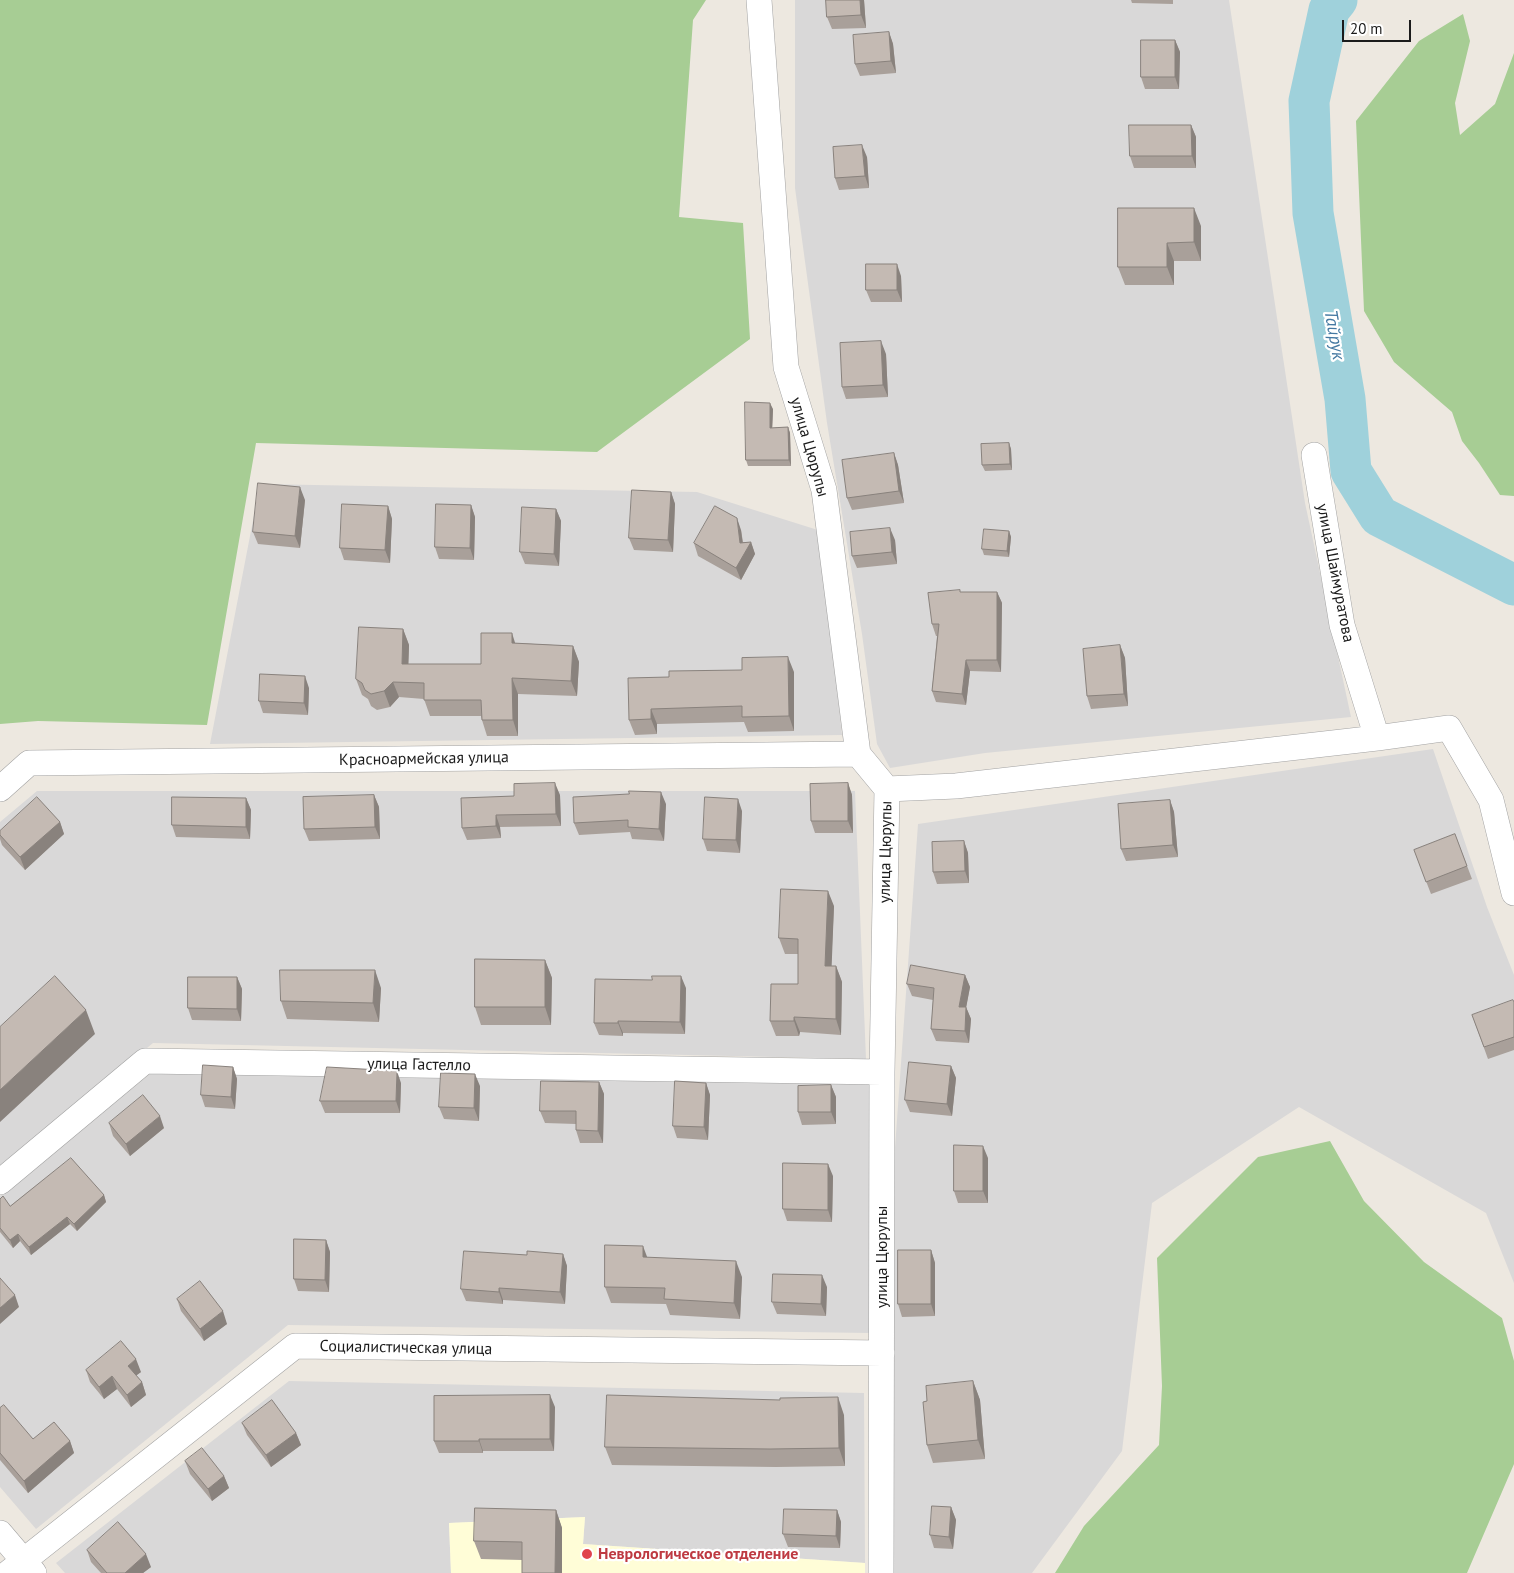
<!DOCTYPE html>
<meta charset="utf-8">
<style>
body{margin:0}
#map{position:relative;width:1514px;height:1573px;overflow:hidden;background:#ede8e0;font-family:"PT Sans",sans-serif}
canvas{display:block}
.scale{position:absolute;left:1342px;top:20px;width:69px;height:22px;box-sizing:border-box;border:2px solid #1b1b1b;border-top:0;padding-left:6px;font-size:15px;line-height:18px;white-space:nowrap;color:#1b1b1b;-webkit-text-stroke:4px #fff;paint-order:stroke}
</style>
<div id="map">
<canvas width="1514" height="1573"></canvas>
<div class="scale">20 m</div>
</div>
<script>
const c = document.querySelector('canvas').getContext('2d');
c.lineJoin = 'round';
function fill(path, color) {
  c.fillStyle = color;
  c.fill(path, 'evenodd');
}
function stroke(path, color, width, dash) {
  c.strokeStyle = color;
  c.lineWidth = width;
  c.lineCap = dash ? 'butt' : 'round';
  c.setLineDash(dash || []);
  c.stroke(path);
}
function write(font, color, halo, rows, align = 'center') {
  c.font = font + ' "PT Sans",sans-serif';
  c.lineWidth = 4.5;
  c.setLineDash([]);
  c.textBaseline = 'middle';
  c.strokeStyle = halo;
  c.fillStyle = color;
  for (const [text, x, y, turn = 0] of rows) {
    c.save();
    c.translate(x, y);
    c.rotate((+turn || 0) * Math.PI / 180);
    c.textAlign = isNaN(turn) ? turn : align;
    if (halo) c.strokeText(text, 0, 0);
    c.fillText(text, 0, 0);
    c.restore();
  }
}
const residential = new Path2D(`
 M795 0H1229L1305 503 1351 717 985 753 890 768 877 744 862 634 827 423 795 188Z
 M260 484 697 492 821 531 842 735 210 744Z
 M1433 749 1487 907 1514 975V1283L1486 1213 1299 1107 1152 1203 1122 1451 1032 1573H894L893 1176 918 824Z
 M37 791H855L866 1059 153 1043 0 1170V822Z
 M151 1073 874 1081 870 1333 288 1325 36 1529 0 1487V1196Z
 M289 1381 864 1393 865 1563 583 1544 585 1517 449 1523 451 1573H65L56 1563Z`);
const education = new Path2D(`
 M585 1517 583 1544 865 1563V1573H451L449 1523Z`);
const forest = new Path2D(`
 M0 0H706L693 20 679 217 743 223 750 339 597 452 256 443 207 725 38 721 0 724Z
 M1463 14 1470 41 1455 103 1460 135 1495 104 1514 53V496L1500 495 1479 463 1462 441 1452 412 1394 362 1364 311 1356 121 1419 41Z
 M1330 1141 1364 1201 1424 1262 1502 1318 1514 1361V1464L1467 1573H1055L1084 1526 1159 1445 1162 1386 1157 1258 1258 1157Z`);
const river = new Path2D(`
 M1337 0 1329 10 1309 101 1313 213 1345 399 1351 471 1379 516 1514 585`);
const minor = new Path2D(`
 M759 0 786 367 824 490 858 754 887 789 882 1072 881 1573
 M1314 455 1342 625 1377 738 1449 728 1491 800 1514 893
 M0 789 29 763 858 754
 M887 789 956 786 1377 738
 M0 1182 145 1061 882 1072
 M0 1533 34 1573
 M8 1573 295 1346 882 1353`);
const wall = new Path2D(`
 M826 0H864L866 28 832 29 827 17Z
 M1131 0H1173V4L1132 3Z
 M889 32 893 44 896 73 860 76 855 64Z
 M1175 40 1180 52 1179 89H1145L1141 77Z
 M1191 125 1196 137V168H1134L1130 156Z
 M867 157 869 188 839 190 835 178Z
 M1201 226V261H1174V285H1125L1118 267Z
 M901 276 902 302H871L866 290Z
 M886 354 888 397 846 399 842 387Z
 M773 409 772 428 788 427 790 433 791 466H748L746 460Z
 M1009 443 1011 449 1012 470 985 471 982 465Z
 M894 453 898 465 904 503 852 510 847 498Z
 M671 492 675 504 673 552 634 550 629 538Z
 M305 500 300 548 258 544 253 532Z
 M471 505 475 517 474 560 439 559 435 547Z
 M388 506 392 519 390 563 344 560 340 548Z
 M556 509 561 521 559 566 525 564 520 552Z
 M741 530 743 542H751L755 554 741 580 698 556 694 543Z
 M1009 531 1011 537 1009 557 984 555 982 549Z
 M895 540 897 564 857 568 852 556Z
 M960 592H997L1002 603 1001 672 970 671 966 705 936 702 932 691 937 636H936L932 624Z
 M403 629 409 645 408 664H481L516 643 573 646 579 662 577 696 518 694V736H487L482 720 481 716H430L424 699 399 697 390 707 377 710 371 706 368 699 362 695 356 679Z
 M1120 645 1125 658 1128 706 1091 709 1087 696Z
 M794 672V731L748 732 744 722 657 724V734L635 735 629 720 669 677Z
 M309 688 308 715 263 713 259 701Z
 M848 783 852 795 853 833H815L811 821Z
 M374 795 379 807 380 839 309 841 304 829Z
 M560 795 561 826 500 827 501 838 467 840 462 828 461 798Z
 M246 798 251 810 250 839 176 837 172 825Z
 M1170 800 1174 812 1178 857 1126 861 1121 849Z
 M666 804 664 841 632 839 630 832 579 835 574 823Z
 M742 811 740 853 707 851 703 839Z
 M60 822 64 834 25 870 2 845 0 839V831Z
 M1455 834 1472 879 1431 894 1414 850Z
 M964 841 968 853 969 883 937 884 933 872Z
 M834 906 831 966H836L842 982 841 1035 800 1032 799 1036H776L770 1021 798 984V954H785L779 938Z
 M545 960 552 978 551 1025H481L475 1007Z
 M965 975 970 987 966 1007 971 1019 969 1043 936 1041 931 1029 933 1000 912 996 907 984Z
 M237 977 242 989 241 1021 192 1020 188 1008Z
 M381 988 379 1022 287 1019 281 1001Z
 M686 988 685 1034 623 1033V1036L599 1035 594 1023Z
 M1514 1002V1050L1488 1059 1472 1015Z
 M951 1066 956 1078 952 1116 910 1112 905 1100Z
 M233 1067 237 1079 235 1109 205 1107 201 1095Z
 M599 1082 604 1094 603 1143H580L576 1130V1124L545 1123 540 1111Z
 M401 1083 400 1113H325L320 1101Z
 M706 1083 710 1095 708 1140 677 1138 673 1126Z
 M831 1085 836 1097V1124L802 1125 798 1112Z
 M480 1086 479 1121 444 1119 439 1107Z
 M109 1123 164 1128 130 1156 113 1136Z
 M988 1158V1203H958L954 1191Z
 M833 1176 832 1222 787 1221 783 1209Z
 M104 1195 106 1202 77 1231 70 1224 31 1255 20 1241 13 1248 0 1232V1199L10 1206Z
 M326 1240 330 1252 329 1292 298 1291 294 1279Z
 M931 1250 935 1263V1316L902 1317 898 1304Z
 M563 1254 567 1266 565 1304 503 1300V1304L466 1301 461 1289 527 1255Z
 M647 1257 742 1277 740 1319 670 1315 666 1304 611 1303 605 1287Z
 M827 1287 826 1316 777 1314 772 1302Z
 M177 1299 227 1324 204 1341 181 1311Z
 M86 1370 141 1372 136 1375 142 1382 146 1395 131 1407 117 1389 104 1399 90 1382Z
 M973 1381 980 1400 985 1459 933 1463 927 1445V1401Z
 M555 1407 554 1451H483V1453H439L434 1441Z
 M0 1408 33 1439 70 1441 74 1453 28 1493 0 1460Z
 M844 1415 845 1466 776 1467 612 1465 605 1447Z
 M242 1423 296 1433 301 1445 271 1467 247 1435Z
 M185 1461 224 1476 229 1488 212 1501 190 1474Z
 M951 1507 956 1520 953 1549 934 1548 930 1535Z
 M556 1510 562 1528V1573H522V1560L481 1559 474 1541Z
 M837 1510 841 1522 840 1548 788 1547 783 1534Z
 M87 1550 151 1567 143 1573H101L91 1562Z`);
const shadedWall = new Path2D(`
 M860 0H864L866 28 861 15Z
 M889 32 893 44 896 73 891 61Z
 M1175 40 1180 52 1179 89 1175 77Z
 M1191 125 1196 137V168L1192 156Z
 M862 145 867 157 869 188 865 176Z
 M1194 208 1201 226V261L1194 242Z
 M1167 243 1174 261V285L1167 267Z
 M897 264 901 276 902 302 897 290Z
 M881 341 886 354 888 397 883 385Z
 M770 403 773 409 772 434 770 428Z
 M788 427 790 433 791 466 789 460Z
 M1009 443 1011 449 1012 470 1010 464Z
 M894 453 898 465 904 503 899 491Z
 M300 487 305 500 300 548 295 536Z
 M671 492 675 504 673 552 668 540Z
 M471 505 475 517 474 560 470 548Z
 M388 506 392 519 390 563 385 550Z
 M556 509 561 521 559 566 554 554Z
 M737 518 741 530 744 554 751 542 755 554 741 580 736 568 740 543Z
 M890 528 895 540 897 564 892 552Z
 M1009 531 1011 537 1009 557 1007 551Z
 M997 592 1002 603 1001 672 997 660Z
 M403 629 409 645 408 680 402 664Z
 M512 633 517 649 512 643Z
 M1120 645 1125 658 1128 706 1124 694Z
 M573 646 579 662 577 696 571 681Z
 M788 657 794 672V731L789 716Z
 M966 660 970 671 966 705 962 694Z
 M305 676 309 688 308 715 304 703Z
 M512 678 518 694V736L513 720Z
 M393 682 399 697 390 707 384 691Z
 M651 709 657 724V734L651 719Z
 M555 783 560 795 561 826 556 814Z
 M848 783 852 795 853 833 848 821Z
 M661 792 666 804 664 841 659 829Z
 M374 795 379 807 380 839 375 827Z
 M246 798 251 810 250 839 246 827Z
 M738 799 742 811 740 853 736 840Z
 M1170 800 1174 812 1178 857 1173 845Z
 M496 815 500 827 501 838 496 826Z
 M60 822 64 834 25 870 20 857Z
 M964 841 968 853 969 883 965 871Z
 M828 891 834 906 831 982 825 966Z
 M545 960 552 978 551 1025 545 1007Z
 M836 966 842 982 841 1035 836 1019Z
 M375 970 381 988 379 1022 373 1003Z
 M965 975 970 987 964 1019 959 1007Z
 M681 976 686 988 685 1034 680 1022Z
 M237 977 242 989 241 1021 237 1009Z
 M966 1007 971 1019 969 1043 965 1031Z
 M86 1010 95 1034 0 1122V1090Z
 M794 1017 800 1032 799 1036 794 1021Z
 M618 1021 623 1033V1036L618 1023Z
 M951 1066 956 1078 952 1116 947 1104Z
 M233 1067 237 1079 235 1109 231 1097Z
 M397 1071 401 1083 400 1113 396 1101Z
 M475 1074 480 1086 479 1121 474 1108Z
 M599 1082 604 1094 603 1143 598 1131Z
 M706 1083 710 1095 708 1140 704 1127Z
 M831 1085 836 1097V1124L831 1112Z
 M160 1116 164 1128 130 1156 126 1144Z
 M983 1146 988 1158V1203L983 1191Z
 M828 1164 833 1176 832 1222 828 1210Z
 M104 1195 106 1202 77 1231 74 1224Z
 M67 1217 70 1224 31 1255 29 1247Z
 M18 1234 20 1241 13 1248 10 1240Z
 M326 1240 330 1252 329 1292 325 1280Z
 M643 1246 649 1262 643 1257Z
 M931 1250 935 1263V1316L931 1304Z
 M563 1254 567 1266 565 1304 560 1292Z
 M736 1261 742 1277 740 1319 734 1303Z
 M822 1275 827 1287 826 1316 821 1304Z
 M499 1288 503 1300V1304L499 1292Z
 M15 1295 19 1307 0 1324V1308Z
 M223 1311 227 1324 204 1341 200 1329Z
 M136 1359 141 1372 133 1378 128 1366Z
 M112 1376 117 1389 104 1399 99 1387Z
 M973 1381 980 1400 985 1459 978 1440Z
 M142 1382 146 1395 131 1407 127 1395Z
 M550 1395 555 1407 554 1451 550 1439Z
 M838 1397 844 1415 845 1466 839 1448Z
 M296 1433 301 1445 271 1467 266 1455Z
 M479 1439 483 1451V1453L479 1441Z
 M70 1441 74 1453 28 1493 24 1481Z
 M224 1476 229 1488 212 1501 208 1489Z
 M951 1507 956 1520 953 1549 949 1537Z
 M556 1510 562 1528V1573H555Z
 M837 1510 841 1522 840 1548 836 1536Z
 M146 1554 151 1567 143 1573H125Z`);
const building = new Path2D(`
 M826 0H860L861 15 827 17Z
 M889 32 891 61 855 64 853 35Z
 M1141 40H1175V77H1141Z
 M1129 125H1191L1192 156H1130Z
 M862 145 865 176 835 178 833 147Z
 M1118 208H1194V242L1167 243V267H1118Z
 M866 264H897V290H866Z
 M881 341 883 385 842 387 840 343Z
 M745 402 770 403V428L788 427 789 460H746Z
 M1009 443 1010 464 982 465 981 444Z
 M894 453 899 491 847 498 842 460Z
 M258 483 300 487 295 536 253 532Z
 M632 490 671 492 668 540 629 538Z
 M342 504 388 506 385 550 340 548Z
 M436 504 471 505 470 548 435 547Z
 M715 506 737 518 740 543 751 542 736 568 694 543Z
 M522 507 556 509 554 554 520 552Z
 M890 528 892 552 852 556 850 532Z
 M984 529 1009 531 1007 551 982 549Z
 M960 590V592H997V660H966L962 694 932 691 939 624H932L928 593Z
 M359 627 403 629 402 664H481V633H512V643L573 646 571 681 512 678 513 720H482L481 700H424V683L393 682 384 691 371 694 365 690 362 683 356 679Z
 M1120 645 1124 694 1087 696 1083 649Z
 M788 657 789 716 742 717V706L651 709V719L629 720 628 678 669 677V671L742 670V658Z
 M260 674 305 676 304 703 259 701Z
 M555 783 556 814 496 815V826L462 828 461 798 514 796V784Z
 M848 783V821H811L810 784Z
 M629 791 661 792 659 829 628 827V820L574 823 573 797 629 794Z
 M374 795 375 827 304 829 303 797Z
 M37 797 60 822 20 857 0 835V831Z
 M172 797 246 798V827L172 825Z
 M705 797 738 799 736 840 703 839Z
 M1170 800 1173 845 1121 849 1118 804Z
 M1455 834 1467 866 1426 882 1414 850Z
 M964 841 965 871 933 872 932 842Z
 M781 889 828 891 825 966H836V1019L794 1017V1021H770L771 984H798V939L779 938Z
 M475 959 545 960V1007H475Z
 M911 965 965 975 959 1007H966L965 1031 931 1029 934 988 907 984Z
 M280 970H375L373 1003 281 1001Z
 M55 976 86 1010 0 1090V1027Z
 M652 976H681L680 1022 618 1021V1023H594L595 979 652 980Z
 M188 977H237V1009L188 1008Z
 M1513 1000 1514 1002V1037L1484 1047 1472 1015Z
 M909 1062 951 1066 947 1104 905 1100Z
 M203 1065 233 1067 231 1097 201 1095Z
 M327 1067 397 1071 396 1101H320Z
 M441 1073 475 1074 474 1108 439 1107Z
 M541 1081 599 1082 598 1131 576 1130V1111H540Z
 M675 1081 706 1083 704 1127 673 1126Z
 M831 1085V1112H798V1086Z
 M143 1095 160 1116 126 1144 109 1123Z
 M954 1145 983 1146V1191H954Z
 M71 1158 104 1195 74 1224 67 1217 29 1247 18 1234 10 1240 0 1228V1199L3 1196 10 1206Z
 M783 1163 828 1164V1210L783 1209Z
 M294 1239 326 1240 325 1280 294 1279Z
 M605 1245 643 1246V1257L736 1261 734 1303 664 1299 665 1288 605 1287Z
 M898 1250H931V1304H898Z
 M464 1251 527 1255V1251L563 1254 560 1292 499 1288V1292L461 1289Z
 M773 1274 822 1275 821 1304 772 1302Z
 M0 1278 15 1295 0 1308Z
 M200 1281 223 1311 200 1329 177 1299Z
 M121 1341 136 1359 128 1366 142 1382 127 1395 112 1376 99 1387 86 1370Z
 M973 1381 978 1440 927 1445 923 1402 927 1401 926 1386Z
 M550 1395V1439H479V1441H434V1396Z
 M607 1395 780 1400V1398L838 1397 839 1448 770 1449 605 1447Z
 M272 1400 296 1433 266 1455 242 1423Z
 M4 1405 33 1439 54 1422 70 1441 24 1481 0 1453V1408Z
 M202 1448 224 1476 208 1489 185 1461Z
 M932 1506 951 1507 949 1537 930 1535Z
 M475 1508 556 1510 555 1573H522V1542L474 1541Z
 M784 1509 837 1510 836 1536 783 1534Z
 M118 1522 146 1554 125 1573H107L87 1550Z`);
const markers = [
 [587,1554,6,"#e0444e"]
];
const streetNames = [
 ["улица Цюрупы",809,447,74],
 ["улица Шаймуратова",1335,573,79],
 ["Красноармейская улица",424,759,-1],
 ["улица Цюрупы",886,852,-89],
 ["улица Гастелло",419,1065,1],
 ["улица Цюрупы",882,1257,-90],
 ["Социалистическая улица",406,1348,1]
];
const healthNames = [
 ["Неврологическое отделение",598,1554]
];
const waterNames = [
 ["Тайрук",1334,335,80]
];
fill(residential, '#d9d8d8');
fill(education, '#fffdd7');
fill(forest, '#a7cd94');
stroke(river, '#9fd1db', 41);
stroke(minor, '#a2a2a2', 26);
stroke(minor, '#fff', 25);
fill(wall, '#a9a09a');
fill(shadedWall, '#89827d');
fill(building, '#c4bab3');
stroke(building, '#89827d', 1);
for (const [x, y, r, color] of markers) {
  const dot = new Path2D();
  dot.arc(x, y, r, 0, 2 * Math.PI);
  c.fillStyle = color;
  c.fill(dot);
  stroke(dot, '#fff', 2);
}
write('16px', '#1b1b1b', '#fff', streetNames);
write('bold 16px', '#be3a42', '#fff', healthNames, 'left');
write('italic 18px', '#4579a2', '#fff', waterNames);
</script>
